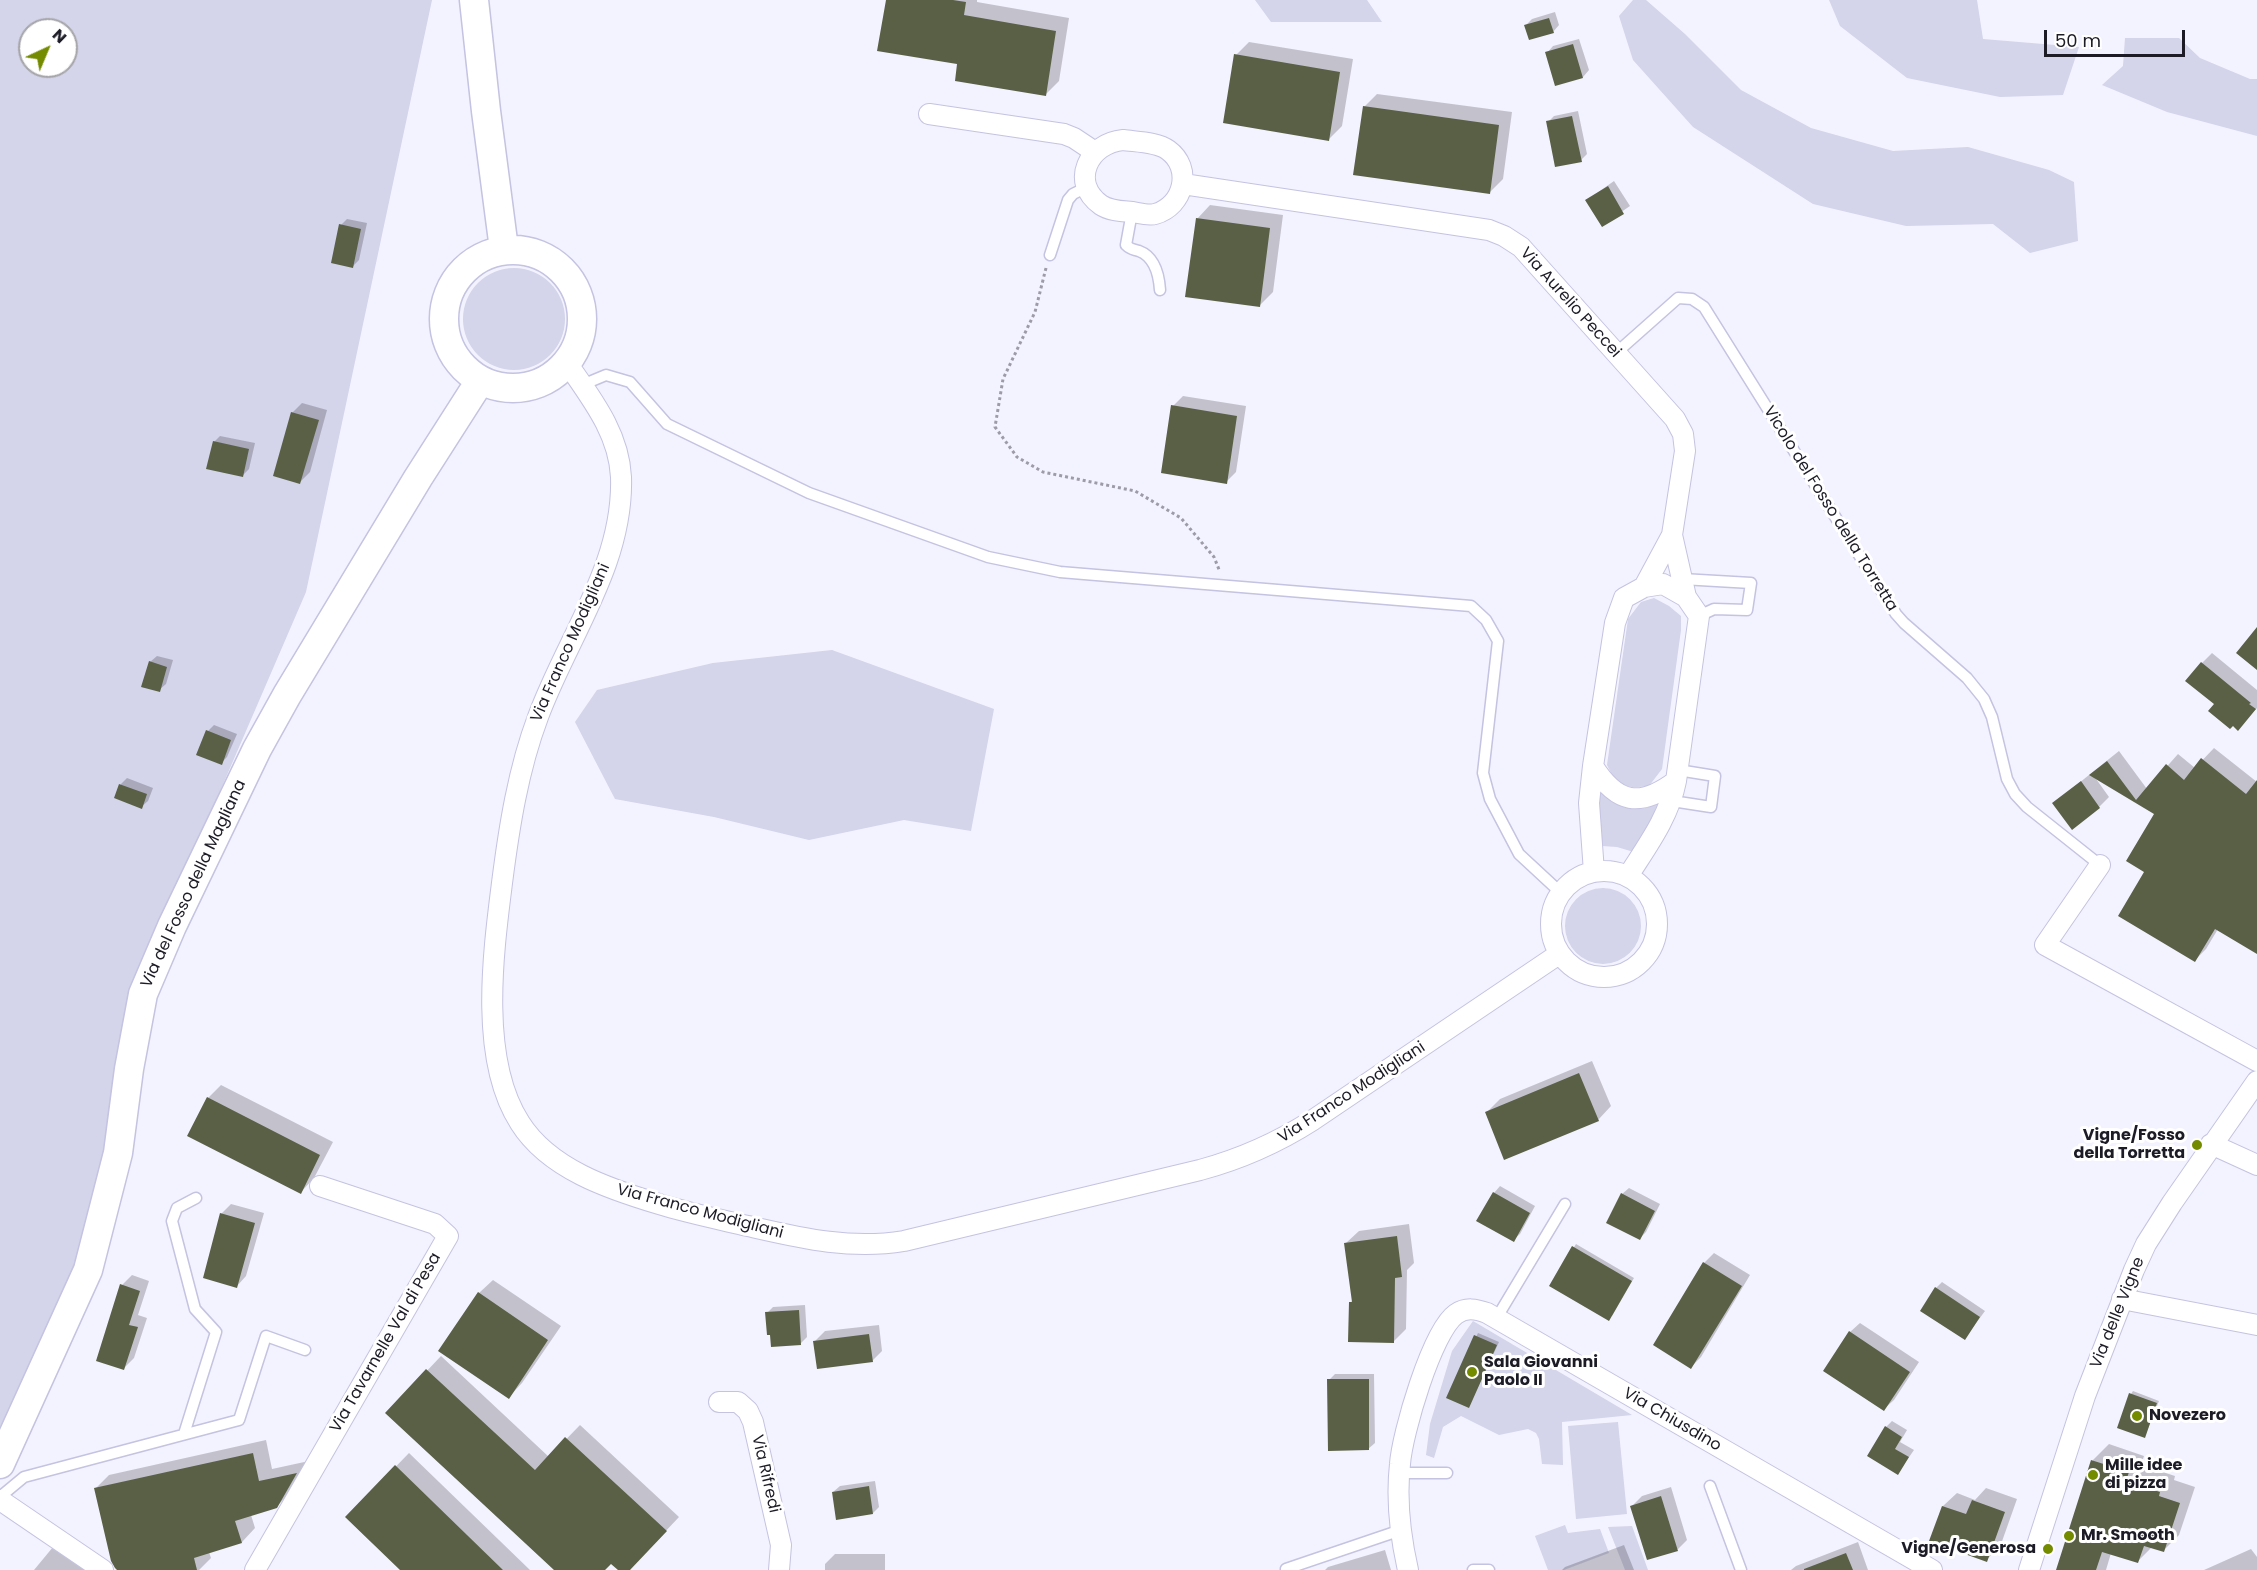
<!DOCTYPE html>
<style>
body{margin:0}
#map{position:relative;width:2257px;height:1570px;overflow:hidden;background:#f3f2ff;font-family:Poppins,sans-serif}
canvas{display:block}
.north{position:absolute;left:18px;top:18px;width:60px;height:60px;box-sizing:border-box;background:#fff;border:2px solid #a4a4a8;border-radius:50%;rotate:44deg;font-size:16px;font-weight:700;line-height:24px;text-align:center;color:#1c1b26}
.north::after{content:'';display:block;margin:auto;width:21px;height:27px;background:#748b00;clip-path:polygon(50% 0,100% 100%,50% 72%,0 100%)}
.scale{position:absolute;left:2044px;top:30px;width:141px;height:27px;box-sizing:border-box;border:3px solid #1c1b26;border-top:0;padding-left:8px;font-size:18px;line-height:21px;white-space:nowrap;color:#1c1b26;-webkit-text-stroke:4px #fff;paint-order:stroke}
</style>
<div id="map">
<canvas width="2257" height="1570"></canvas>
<div class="north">N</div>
<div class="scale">50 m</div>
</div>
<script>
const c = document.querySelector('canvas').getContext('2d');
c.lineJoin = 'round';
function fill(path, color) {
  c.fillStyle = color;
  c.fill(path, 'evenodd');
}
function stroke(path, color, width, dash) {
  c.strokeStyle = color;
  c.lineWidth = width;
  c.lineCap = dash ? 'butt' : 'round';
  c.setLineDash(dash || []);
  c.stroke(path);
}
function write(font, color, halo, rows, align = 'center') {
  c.font = font + ' Poppins,sans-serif';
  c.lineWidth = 6;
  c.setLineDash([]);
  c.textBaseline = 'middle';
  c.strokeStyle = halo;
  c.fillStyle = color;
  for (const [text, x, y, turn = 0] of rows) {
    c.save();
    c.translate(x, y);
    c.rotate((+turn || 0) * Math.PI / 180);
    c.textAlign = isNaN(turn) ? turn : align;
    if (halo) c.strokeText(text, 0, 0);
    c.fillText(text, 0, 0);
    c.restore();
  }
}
const green = new Path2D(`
 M0 0H432L306 592 148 958 89 1244 55 1323 0 1429ZM30 30H66V66H30Z
 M1255 0H1367L1382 22H1271Z
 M1633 0H1646L1685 34 1741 90 1811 128 1893 151 1968 147 2049 170 2074 182 2078 241 2030 253 1993 224 1906 226 1813 204 1693 127 1633 60 1619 16Z
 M1829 0H1977L1983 39 2079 47 2063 95 2000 97 1907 78 1840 26Z
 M2125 38H2179L2200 58 2250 79H2257V136L2167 112 2102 85 2123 66Z
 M463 319a51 51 0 1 1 102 0a51 51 0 1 1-102 0Z
 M1654 598 1669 606 1681 616V630L1662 769 1649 786C1625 789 1617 787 1607 765L1628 619 1641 602Z
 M832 650 994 709 971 831 904 820 809 840 714 817 615 799 575 722 597 690 713 663Z
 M1596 787C1618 811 1638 816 1666 799L1637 853 1617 847 1602 846 1597 808Z
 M1565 926a38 38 0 1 1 76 0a38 38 0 1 1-76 0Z
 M1473 1321 1632 1415 1562 1422 1563 1465 1542 1464 1539 1439 1536 1433 1528 1429 1499 1435 1461 1416 1443 1427 1434 1458 1426 1455 1430 1424 1452 1351Z
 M1618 1422 1627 1514 1576 1519 1568 1426Z
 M1565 1525 1568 1533 1600 1529 1609 1553 1564 1570H1548L1535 1536Z
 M1632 1526 1648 1570H1625L1608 1527Z`);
const shadow = new Path2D(`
 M887 0H977V2L1069 18 1059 81 1045 95 959 63Z
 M1555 12 1559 25 1553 32 1526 25 1532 19Z
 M1579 39 1589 70 1583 77 1556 84 1547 53 1553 46Z
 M1249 42 1353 59 1342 126 1328 140 1236 55Z
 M1377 94 1512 112 1503 179 1489 193 1364 107Z
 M1578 111 1587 154 1581 160 1548 122 1554 116Z
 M1614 181 1630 206 1602 225 1587 200Z
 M1210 205 1283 215 1273 292 1259 306 1197 219Z
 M347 219 367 223 359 260 353 266 341 225Z
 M1183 396 1246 406 1236 472 1226 482 1173 406Z
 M302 403 327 410 310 472 300 482 292 413Z
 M220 436 255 443 249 469 243 475 214 442Z
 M2212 653 2257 690V708L2238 729 2216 704 2202 663Z
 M157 656 173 660 166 684 159 690 150 662Z
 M214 725 237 734 227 757 221 763 208 731Z
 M2214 748 2257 782V947L2218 929 2206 949 2195 960 2146 871 2156 814 2094 776 2109 797 2099 807 2054 803 2119 751 2147 789 2178 754 2195 768Z
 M127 778 153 788 148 801 141 807 116 797 121 784Z
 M1592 1061 1611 1106 1598 1120 1486 1113 1500 1099Z
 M221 1085 333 1142 314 1178 301 1192 208 1098Z
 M1500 1186 1535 1206 1520 1234 1513 1240 1494 1193Z
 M1629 1188 1660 1204 1646 1232 1640 1238 1622 1194Z
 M231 1204 264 1213 246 1276 237 1286 221 1214Z
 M1409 1224 1414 1263 1407 1270 1406 1329 1393 1342 1350 1303 1353 1300 1346 1243 1359 1231Z
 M1576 1244 1634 1278 1612 1316 1551 1285Z
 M1714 1253 1750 1275 1701 1357 1691 1367 1704 1263Z
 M132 1275 149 1281 138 1315 147 1318 134 1358 124 1368 122 1285Z
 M493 1280 561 1326 522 1383 509 1397 479 1293Z
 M1942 1282 1985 1311 1965 1338 1936 1288Z
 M805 1305 807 1337 800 1344 771 1334 767 1313 773 1307Z
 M1860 1323 1919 1362 1894 1400 1884 1409 1850 1332Z
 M879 1325 882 1351 872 1361 815 1341 825 1331Z
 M1478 1333 1499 1342 1469 1406 1448 1397Z
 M441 1356 549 1457 580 1425 679 1517 629 1570H620L612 1562 604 1570H556L387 1413Z
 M1335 1374H1374L1375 1443 1368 1449 1329 1380Z
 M2133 1391 2159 1401 2145 1436 2131 1394Z
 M1892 1421 1907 1430 1900 1442 1914 1450 1898 1473 1886 1427Z
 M266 1440 272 1469 309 1461 290 1493 276 1507 251 1515 255 1528 242 1542 209 1552 211 1558 199 1570H120L96 1488 109 1475Z
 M2109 1444 2144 1456 2141 1465 2175 1476 2174 1480 2195 1487 2179 1535 2163 1551 2152 1547 2137 1562 2111 1553 2106 1570H2058L2093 1460Z
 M409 1453 530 1570H402L347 1517Z
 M875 1481 879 1507 873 1513 833 1492 840 1486Z
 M1671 1487 1687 1540 1678 1549 1648 1558 1632 1506 1642 1496Z
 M1986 1488 2017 1499 2000 1547 1986 1560 1931 1540 1943 1506 1957 1493 1975 1500Z
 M1858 1542 1868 1570H1791L1796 1566Z
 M1624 1545 1634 1570H1562L1565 1567Z
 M53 1547 89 1570H34Z
 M2251 1549 2257 1557V1570H2204Z
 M1385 1550 1391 1570H1325L1328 1567Z
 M835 1554H885V1570H825V1564Z`);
const building = new Path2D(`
 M886 0H953L966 2 964 15 1056 31 1046 96 955 81 957 64 877 51Z
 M1549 18 1554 33 1529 40 1524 25Z
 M1573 44 1583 78 1555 86 1545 52Z
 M1234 54 1340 72 1329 141 1223 123Z
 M1363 106 1499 125 1490 194 1353 175Z
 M1572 116 1582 162 1555 167 1546 121Z
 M1608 186 1624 214 1602 227 1585 200Z
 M1196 218 1270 228 1260 307 1185 297Z
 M339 224 361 229 353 268 331 263Z
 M1171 405 1237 416 1227 484 1161 473Z
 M291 412 319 420 300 484 273 476Z
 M213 441 249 449 243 477 206 469Z
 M2257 627V670L2236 653Z
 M149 661 167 667 160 692 141 687Z
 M2201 662 2251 703 2249 704 2256 709 2238 731 2233 726 2230 729 2208 711 2214 704 2185 681Z
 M206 730 231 740 222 765 196 755Z
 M2201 758 2246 794 2257 780V954L2215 929 2195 962 2118 916 2144 872 2126 861 2154 814 2089 775 2107 761 2136 800 2166 764 2184 780Z
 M2081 781 2100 808 2072 830 2052 803Z
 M119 784 147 794 142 809 114 798Z
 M1579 1073 1599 1121 1504 1160 1485 1112Z
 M207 1097 320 1155 301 1194 187 1136Z
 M1493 1192 1530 1213 1514 1242 1476 1221Z
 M1621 1193 1655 1211 1640 1240 1606 1223Z
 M220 1213 255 1223 237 1288 203 1278Z
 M1397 1236 1402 1277 1395 1278 1394 1343 1348 1342 1349 1302H1352L1344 1243Z
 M1572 1246 1632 1281 1609 1321 1549 1286Z
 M1703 1262 1742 1286 1691 1369 1653 1345Z
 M120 1284 140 1291 129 1325 138 1327 124 1370 96 1361Z
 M1935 1287 1980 1317 1965 1340 1920 1311Z
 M478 1292 548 1340 509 1399 438 1351Z
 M799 1310 801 1345 771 1347 770 1335H767L765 1312Z
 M1849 1331 1910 1372 1884 1411 1823 1371Z
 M869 1334 873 1362 817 1369 813 1341Z
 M1474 1335 1497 1345 1469 1408 1446 1398Z
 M426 1369 535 1470 565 1437 667 1531 630 1570H618L611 1564 605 1570H554L385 1413Z
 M1327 1379H1369V1450L1328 1451Z
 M2129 1393 2157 1403 2145 1438 2117 1428Z
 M1885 1426 1902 1437 1895 1449 1909 1457 1898 1475 1867 1456Z
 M253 1453 259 1481 297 1473 277 1508 235 1521 242 1543 194 1558 197 1570H117L115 1568 111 1561 94 1488Z
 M2091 1460 2129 1472 2126 1481 2160 1492 2159 1496 2180 1503 2164 1552 2144 1546 2138 1563 2102 1552 2096 1570H2056Z
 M395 1465 503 1570H400L345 1517Z
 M869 1486 873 1514 836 1520 832 1492Z
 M1661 1496 1678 1551 1647 1560 1630 1506Z
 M1972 1500 2005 1512 1987 1562 1929 1541 1942 1506 1966 1514Z
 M1846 1553 1853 1570H1804V1569Z`);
const path = new Path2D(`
 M1046 268 1035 312 1003 379 995 427 1017 457 1043 472 1135 491 1181 518 1214 557 1220 572`);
const lane = new Path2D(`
 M1132 212 1126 245C1131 250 1133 249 1139 251 1155 257 1159 275 1160 290
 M1050 255 1068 200 1073 194 1087 187
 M1616 353 1678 298 1692 299 1704 307 1896 614 1904 623 1967 678 1984 699 1992 717 2007 779 2015 794 2027 807 2100 865
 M582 385 606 375 630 382 667 424 809 493 988 557 1060 572 1471 606 1486 620 1498 641 1483 773 1490 799 1519 854 1560 892
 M1682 579 1751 583 1747 610 1714 609 1699 616
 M1672 801 1711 807 1715 776 1678 770
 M1496 1319 1565 1204
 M184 1434 216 1332 195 1309 172 1221 177 1208 196 1198
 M1399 1473H1447
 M1710 1486 1741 1570
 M0 1497 24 1477 239 1420 266 1336 305 1350
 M1286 1569 1401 1530
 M1473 1570H1489`);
const street = new Path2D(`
 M929 114 1064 134 1074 138 1095 152
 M1123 140C1137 142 1157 142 1168 150 1193 168 1184 206 1155 214 1148 216 1139 213 1132 212 1122 211 1110 211 1101 205 1069 182 1089 143 1123 140Z
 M1183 184 1489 230 1504 236 1521 247 1675 419 1683 434 1685 451 1672 535
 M567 363C591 398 619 433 621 477 624 564 567 638 538 717 518 770 509 828 502 883 493 954 479 1060 520 1123 549 1169 609 1189 659 1204 688 1213 718 1219 748 1226 801 1238 850 1250 904 1241L1200 1170C1241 1159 1277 1143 1313 1120L1559 954
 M1644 587 1672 535 1686 597
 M1593 766 1589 803 1594 872
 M2100 865 2045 945 2257 1061
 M1551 924a53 53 0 1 1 106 0a53 53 0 1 1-106 0Z
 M1628 876C1647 846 1669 817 1676 781L1699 616 1686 597 1663 584 1644 587 1624 598 1615 623 1593 766C1617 804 1640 808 1676 781
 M2211 1144 2257 1165
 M2122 1299 2257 1325
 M719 1402H738L748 1411 753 1422 781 1545 779 1570
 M0 1500 103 1570
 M255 1570 448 1236 435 1224 320 1186
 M1408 1570C1400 1535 1396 1500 1400 1464 1402 1434 1432 1331 1456 1314 1466 1307 1476 1309 1487 1313L1932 1570
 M2029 1570 2085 1396 2134 1270 2146 1244 2172 1203 2257 1081`);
const secondary = new Path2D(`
 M474 0 486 111 504 249
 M444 319a69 69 0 1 1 138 0a69 69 0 1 1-138 0Z
 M0 1464 88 1270 118 1153 129 1069 143 994 172 926 257 749 287 695 418 478 480 381`);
const markers = [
 [2197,1145,6,"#748b00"],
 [1472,1372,6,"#748b00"],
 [2137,1416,6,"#748b00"],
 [2093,1475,6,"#748b00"],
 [2069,1536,6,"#748b00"],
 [2048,1549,6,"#748b00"]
];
const streetNames = [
 ["Via Aurelio Peccei",1570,303,48],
 ["Vicolo del Fosso della Torretta",1830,509,58],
 ["Via Franco Modigliani",571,643,-66],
 ["Via del Fosso della Magliana",194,884,-65],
 ["Via Franco Modigliani",1352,1093,-33],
 ["Via Franco Modigliani",700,1212,15],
 ["Via delle Vigne",2118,1313,-68],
 ["Via Tavarnelle Val di Pesa",386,1343,-60],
 ["Via Chiusdino",1672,1420,30],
 ["Via Rifredi",765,1474,77]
];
const poiNames = [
 ["Vigne/Fosso",2185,1136,"right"],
 ["della Torretta",2185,1154,"right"],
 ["Sala Giovanni",1484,1363],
 ["Paolo II",1484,1381],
 ["Novezero",2149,1416],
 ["Mille idee",2105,1466],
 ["di pizza",2105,1484],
 ["Mr. Smooth",2081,1536],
 ["Vigne/Generosa",2036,1549,"right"]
];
fill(green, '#d4d4ea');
fill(shadow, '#0003');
fill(building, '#596046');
stroke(lane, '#c4c3e1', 13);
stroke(street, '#c4c3e1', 22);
stroke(secondary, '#c4c3e1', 31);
stroke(path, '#9c9ba7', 3, [3, 3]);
stroke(lane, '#fff', 10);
stroke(street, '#fff', 20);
stroke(secondary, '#fff', 28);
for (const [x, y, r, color] of markers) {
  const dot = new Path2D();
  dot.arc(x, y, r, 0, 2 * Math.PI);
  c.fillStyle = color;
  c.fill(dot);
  stroke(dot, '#fff', 2);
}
write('16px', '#1c1b26', '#fff', streetNames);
write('bold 16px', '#1c1b26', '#fff', poiNames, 'left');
</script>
